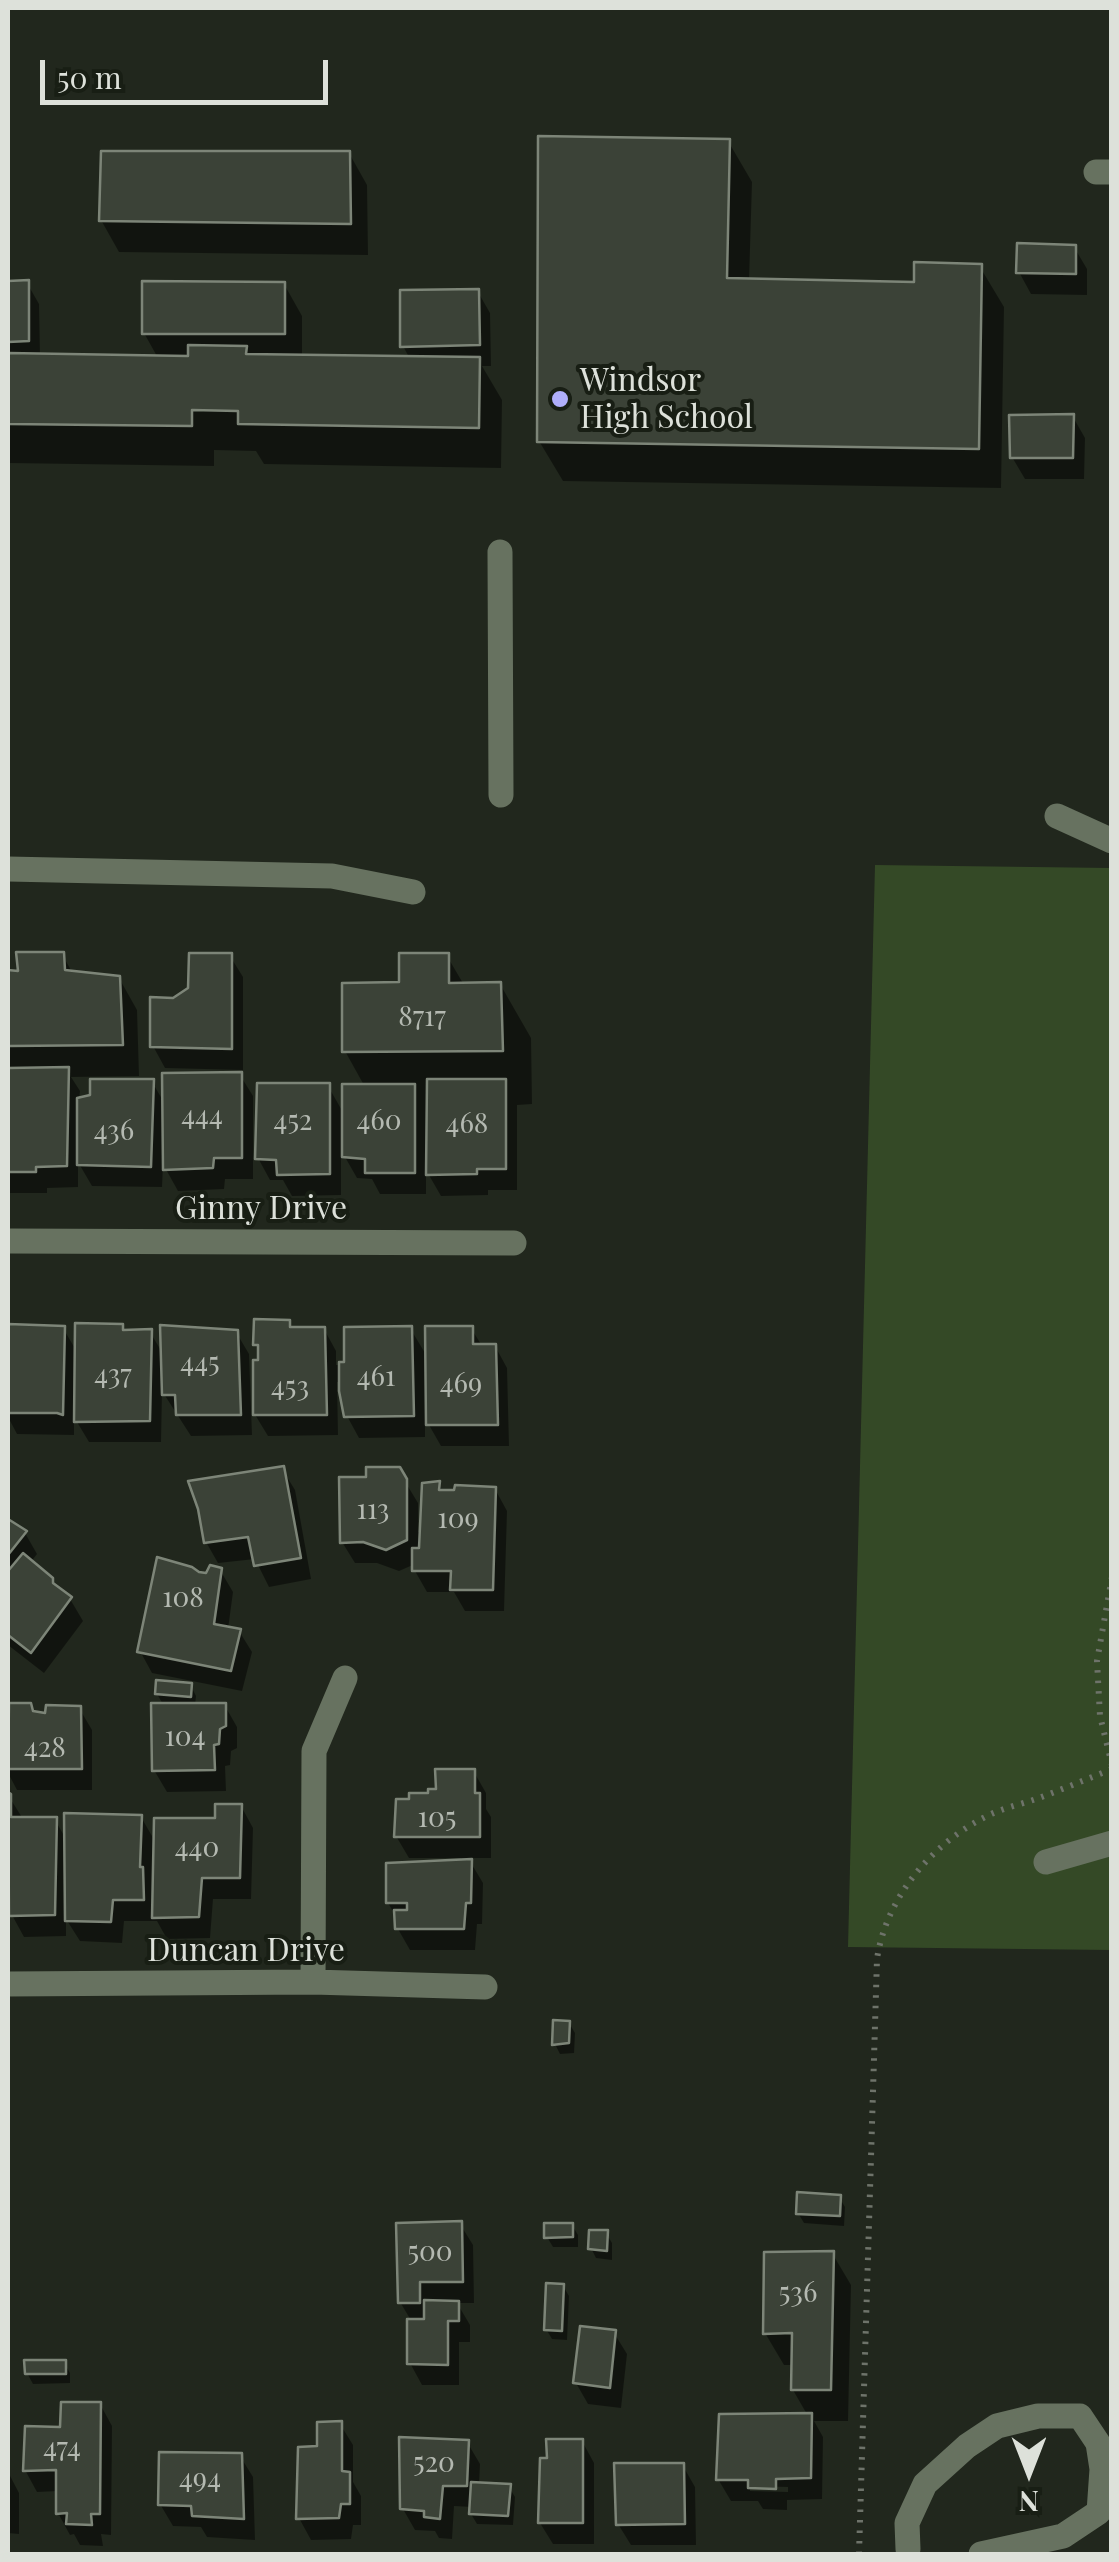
<!DOCTYPE html>
<style>
body{margin:0}
#map{position:relative;width:1119px;height:2562px;overflow:hidden;background:#21271d;font-family:"Playfair Display",serif}
canvas{display:block}
.frame{position:absolute;inset:0;border:10px solid #dde1da;pointer-events:none}
.north{position:absolute;left:979px;top:2422px;width:100px;height:100px;-webkit-text-stroke:8px #181e14;paint-order:stroke;rotate:180deg;font-size:28px;font-weight:700;line-height:40px;text-align:center;color:#dde1da}
.north::after{content:'';display:block;margin:auto;width:35px;height:45px;background:#dde1da;clip-path:polygon(50% 0,100% 100%,50% 72%,0 100%)}
.scale{position:absolute;left:40px;top:60px;width:288px;height:45px;box-sizing:border-box;border:5px solid #dde1da;border-top:0;padding-left:12px;font-size:30px;line-height:35px;white-space:nowrap;color:#dde1da;-webkit-text-stroke:8px #181e14;paint-order:stroke}
</style>
<div id="map">
<canvas width="1119" height="2562"></canvas>
<div class="frame"></div>
<div class="north">N</div>
<div class="scale">50 m</div>
</div>
<script>
const c = document.querySelector('canvas').getContext('2d');
c.lineJoin = 'round';
function fill(path, color) {
  c.fillStyle = color;
  c.fill(path, 'evenodd');
}
function stroke(path, color, width, dash) {
  c.strokeStyle = color;
  c.lineWidth = width;
  c.lineCap = dash ? 'butt' : 'round';
  c.setLineDash(dash || []);
  c.stroke(path);
}
function write(font, color, halo, rows, align = 'center') {
  c.font = font + ' "Playfair Display",serif';
  c.lineWidth = 8;
  c.setLineDash([]);
  c.textBaseline = 'middle';
  c.strokeStyle = halo;
  c.fillStyle = color;
  for (const [text, x, y, turn = 0] of rows) {
    c.save();
    c.translate(x, y);
    c.rotate((+turn || 0) * Math.PI / 180);
    c.textAlign = isNaN(turn) ? turn : align;
    if (halo) c.strokeText(text, 0, 0);
    c.fillText(text, 0, 0);
    c.restore();
  }
}
const green = new Path2D(`
 M875 865 1111 868V1950L848 1947Z`);
const shadow = new Path2D(`
 M728 141 752 182 749 281 916 284 980 267 1004 307 1001 488 563 481 539 441Z
 M349 153 367 185 368 255 119 252 101 220Z
 M1074 247 1087 269V295L1031 294 1019 272Z
 M8 283H27L39 304 40 356 158 358 144 333 284 284 302 316V358L410 359 403 346 478 292 490 313 491 366H482L502 400 501 468 264 464 256 451 214 450V466L8 463Z
 M1073 417 1085 438 1084 479H1025L1012 457Z
 M62 954 73 974 119 978 137 1010 139 1076 71 1077 80 1091 79 1100 152 1082 165 1104 240 1075 253 1096V1179H225L224 1189 178 1191 163 1164 162 1187 92 1186 78 1162V1187L47 1188V1193H8V972L20 974Z
 M230 956 243 977V1070L165 1068 153 1046 173 1000Z
 M447 956 464 985 500 984 531 1038 532 1104 517 1105V1190H488V1195L441 1196 426 1170V1194H380L372 1179 357 1178 341 1150V1195L292 1196 283 1180H270L258 1158 328 1086 344 1114 365 1087 345 1051 402 984Z
 M289 1322 293 1329H324L336 1351V1365H346L410 1328 428 1358 471 1328 482 1346H495L507 1368 509 1446H441L425 1418V1437L359 1438 347 1416 339 1382H337L338 1435 268 1436 254 1413 261 1363 260 1353 256 1344Z
 M8 1326 63 1328 77 1352 122 1327 125 1332H150L163 1354 236 1332 249 1354 252 1435 191 1436 162 1391 161 1442H89L74 1417V1435L17 1434 8 1417Z
 M282 1469 295 1490 311 1579 269 1587 255 1559 218 1563 206 1542Z
 M398 1470 418 1503V1532H422L438 1484 444 1493 495 1489 507 1511 504 1611H465L454 1592H427L415 1571V1564L399 1571 377 1563H355L342 1542 368 1480Z
 M8 1522 25 1533 37 1554 30 1563 70 1599 83 1621 44 1673 8 1645Z
 M220 1570 233 1592 228 1629 239 1631 252 1652 242 1691 152 1673 140 1651 208 1575Z
 M191 1686 196 1696 195 1706H225L237 1727V1748L231 1751 230 1765 225 1766 226 1791 167 1792 154 1770 164 1706 157 1694Z
 M79 1708 92 1730V1790H17L8 1773V1728H12L34 1714 47 1716Z
 M474 1772 486 1793V1809L491 1817V1858H468L483 1883 482 1924H477L475 1950H410L398 1929 397 1918 388 1903 461 1862V1858H409L396 1836 411 1801 439 1792Z
 M8 1795 23 1819 55 1820 66 1839 141 1817 156 1843 218 1820 241 1806 253 1828 251 1899H213L210 1938 167 1939 157 1921H124L122 1943 80 1941 66 1919V1936L24 1937 12 1915V1892H8Z
 M569 2023 575 2033 574 2053 560 2054 555 2044Z
 M839 2197 845 2207 844 2226 804 2223 798 2213Z
 M460 2224 473 2245 474 2303H457L470 2325V2342H459V2385H422L410 2363 412 2322 400 2302Z
 M572 2225 578 2235V2247H553L547 2237Z
 M606 2233 612 2243V2260L596 2258 591 2248Z
 M832 2253 851 2285 848 2421H814L823 2437 822 2499 787 2500V2510L763 2509 758 2501H731L718 2479 808 2416 793 2390 794 2365H784L765 2333ZM750 2486 788 2487V2492L750 2491Z
 M563 2286 569 2296 567 2340 552 2339 546 2329Z
 M614 2333 627 2354 621 2408 588 2404 576 2383Z
 M64 2363 70 2373V2383L33 2384 27 2373Z
 M100 2404 112 2426 111 2535 101 2534 103 2546 80 2545 74 2534 70 2535 58 2513V2491L37 2492 25 2470 62 2430Z
 M340 2424 353 2445V2482L361 2496V2525H353L351 2539 311 2540 299 2518 320 2448Z
 M582 2441 594 2463V2544H553L540 2523Z
 M467 2442 480 2464 479 2485 509 2487 515 2497 513 2525 477 2524 471 2514 472 2507 454 2506 452 2539 439 2538 435 2531 415 2530 403 2509Z
 M240 2456 253 2477 255 2540 207 2537 201 2527 173 2526 160 2504Z
 M683 2466 695 2487 696 2545H631L618 2524Z
 M8 2472 19 2493V2534L8 2533Z`);
const building = new Path2D(`
 M538 136 730 139 727 278 914 282V262L982 264 979 449 537 442Z
 M101 151H350L351 224 99 221Z
 M1017 243 1076 245V274L1016 273Z
 M29 280V341L8 342V281Z
 M142 281 285 282V334H142Z
 M479 289 480 345 400 347V290Z
 M188 345 247 346 246 354 480 357 479 428 238 424V411L192 410V426L8 424V353L188 356Z
 M1074 414 1073 458H1010L1009 415Z
 M16 952H64L65 970 120 976 123 1045 8 1046V970L18 971Z
 M189 953H232V1049L150 1047V997L173 998 188 988Z
 M399 953H449V983L501 982 503 1051 342 1052V983L399 982Z
 M69 1067 67 1166 36 1167V1172H8V1068Z
 M242 1072V1158H214L213 1168 163 1170 162 1073Z
 M90 1079H154L151 1167 77 1165V1098L90 1095Z
 M427 1079H506V1169H477V1174L426 1175Z
 M257 1083H330V1174L277 1175 276 1160 255 1159Z
 M342 1084H415V1173H365V1159L342 1157Z
 M254 1319 290 1320V1327H325L327 1415H253V1360H258V1345H253Z
 M75 1323 123 1324V1330L152 1329 150 1421 74 1422Z
 M8 1324 65 1326 63 1415 57 1413H8Z
 M160 1325 238 1330 241 1415H176L175 1395H162Z
 M412 1326 414 1416 344 1417 339 1391V1362H344V1327Z
 M425 1326H473V1344H496L498 1425H426Z
 M284 1466 301 1558 254 1566 248 1537 204 1543 198 1509 188 1481Z
 M366 1467H400L407 1479V1540L386 1550 363 1542 340 1543 339 1477H366Z
 M440 1481 439 1490H454L455 1485 496 1487 493 1590H450L451 1571H412V1548H419L422 1483Z
 M8 1519 27 1531 8 1555Z
 M23 1553 53 1578V1583L72 1597 31 1653 8 1635V1571Z
 M157 1557 192 1567 199 1572 206 1573 210 1565 222 1568 214 1624 241 1629 231 1671 137 1652Z
 M156 1680 192 1683 191 1697 155 1694Z
 M9 1703H31L33 1711 45 1713 46 1705 81 1706 82 1769H8Z
 M151 1703H226V1726L220 1729 219 1744 214 1745 215 1770 152 1771Z
 M435 1769H475V1793H480V1837H394L396 1799H409V1793H428V1789H436Z
 M8 1792 11 1794V1817H57L55 1915 9 1916Z
 M215 1804H242L240 1878H202L199 1917 152 1918 154 1818H215Z
 M64 1813 142 1815 140 1867H143L144 1900H113L111 1922 65 1921Z
 M472 1859 471 1903H466L464 1929H395L394 1910H407V1903H386V1863Z
 M553 2020 570 2021 569 2043 552 2045Z
 M797 2192 841 2195 840 2216 796 2214Z
 M462 2221 463 2282H420V2303H398L396 2223Z
 M544 2223H573V2237L544 2238Z
 M589 2230H608L607 2251 588 2249Z
 M834 2251 831 2390H791L792 2333 763 2334 764 2252Z
 M546 2283 564 2284 562 2331 544 2330Z
 M424 2300 459 2301V2321H448V2365L407 2364V2319H424Z
 M580 2326 616 2330 610 2388 573 2383Z
 M24 2360H66V2374H25Z
 M61 2402H101L100 2514H91L92 2525 66 2524 67 2513 56 2514V2470L23 2471 25 2426 60 2427Z
 M812 2413 811 2478 776 2479V2489L748 2488V2480H716L719 2414Z
 M342 2421V2471L350 2472V2504H341L339 2518 296 2519 298 2447 317 2446V2422Z
 M399 2437 469 2440 467 2486H443L440 2519 424 2517V2511L400 2509Z
 M546 2439H583V2523H538L540 2458H547Z
 M159 2452 242 2453 244 2519 192 2516 191 2506 158 2505Z
 M614 2463H684L685 2524 616 2525Z
 M471 2482 511 2484 508 2516 469 2514Z`);
const path = new Path2D(`
 M1112 1577 1097 1661 1100 1716 1112 1765
 M859 2554 877 1959C886 1898 931 1844 987 1816 1003 1808 1022 1804 1039 1798 1063 1789 1087 1779 1112 1769`);
const minor = new Path2D(`
 M1096 172H1112
 M500 552 501 795
 M1057 816 1112 841
 M8 869 332 876 413 892
 M8 1241 514 1243
 M1046 1862 1112 1843
 M313 1982 314 1751 345 1678
 M8 1984 313 1982 485 1987
 M908 2549 907 2523 925 2484 967 2446 997 2426 1038 2416H1080L1098 2443 1102 2469 1099 2512 1063 2536 981 2554`);
const markers = [
 [560,399,10,"#afaefa"]
];
const numberNames = [
 ["8717",422,1017],
 ["444",202,1116],
 ["452",293,1121],
 ["460",379,1121],
 ["468",467,1124],
 ["436",114,1131],
 ["445",200,1363],
 ["437",113,1375],
 ["461",376,1377],
 ["469",461,1384],
 ["453",290,1387],
 ["113",373,1510],
 ["109",458,1519],
 ["108",183,1598],
 ["104",185,1737],
 ["428",45,1748],
 ["105",437,1818],
 ["440",197,1848],
 ["500",430,2252],
 ["536",798,2293],
 ["474",62,2448],
 ["520",434,2463],
 ["494",200,2479]
];
const poiNames = [
 ["Windsor",580,381],
 ["High School",580,418]
];
const streetNames = [
 ["Ginny Drive",261,1209],
 ["Duncan Drive",246,1951]
];
fill(green, '#344926');
fill(shadow, '#0007');
fill(building, '#3b4237');
stroke(building, '#7d8578', 2.5);
stroke(path, '#6e736a', 6, [2.5, 8]);
stroke(minor, '#677260', 25);
for (const [x, y, r, color] of markers) {
  const dot = new Path2D();
  dot.arc(x, y, r, 0, 2 * Math.PI);
  c.fillStyle = color;
  c.fill(dot);
  stroke(dot, '#181e14', 4);
}
write('28px', '#b4b9b1', null, numberNames);
write('32px', '#dde1da', '#181e14', poiNames, 'left');
write('32px', '#dde1da', '#181e14', streetNames);
</script>
